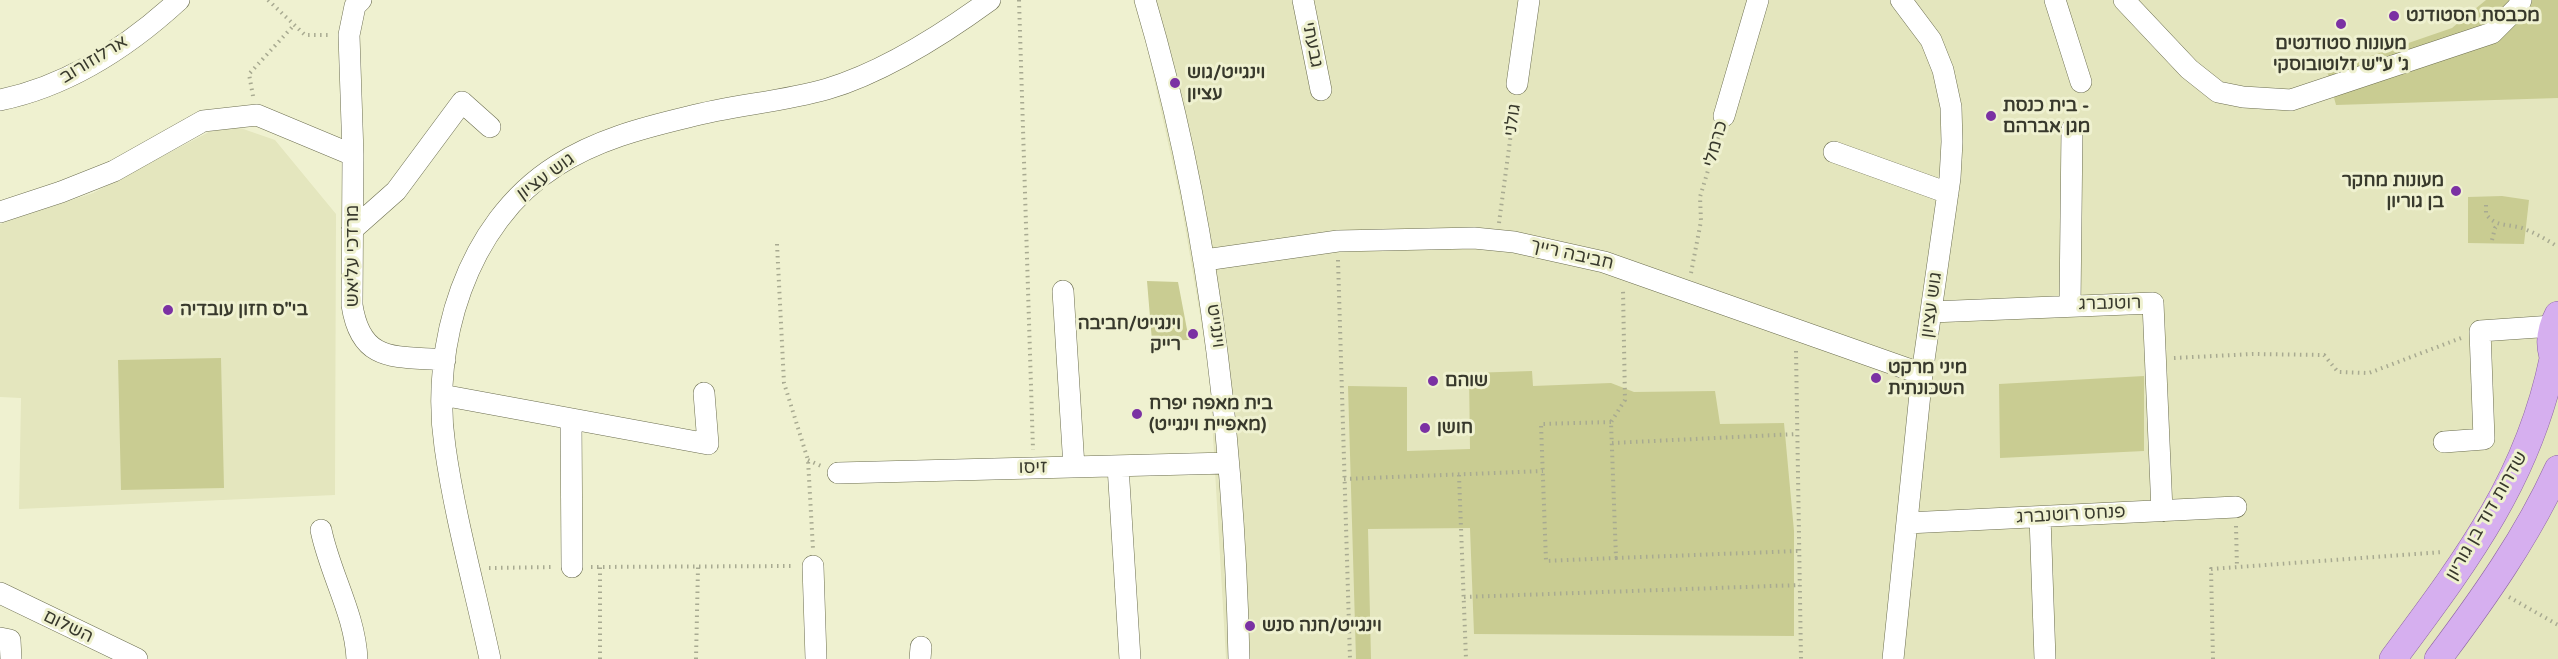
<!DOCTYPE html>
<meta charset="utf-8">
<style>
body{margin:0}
canvas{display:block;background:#eff1d0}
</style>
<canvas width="2558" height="659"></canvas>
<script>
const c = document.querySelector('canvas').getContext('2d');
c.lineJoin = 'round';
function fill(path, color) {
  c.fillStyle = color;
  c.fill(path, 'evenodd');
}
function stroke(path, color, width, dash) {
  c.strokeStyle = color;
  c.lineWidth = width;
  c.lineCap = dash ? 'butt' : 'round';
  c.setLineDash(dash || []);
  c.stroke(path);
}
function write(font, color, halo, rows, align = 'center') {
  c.font = font + ' "Varela Round",Heebo,sans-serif';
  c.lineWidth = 6;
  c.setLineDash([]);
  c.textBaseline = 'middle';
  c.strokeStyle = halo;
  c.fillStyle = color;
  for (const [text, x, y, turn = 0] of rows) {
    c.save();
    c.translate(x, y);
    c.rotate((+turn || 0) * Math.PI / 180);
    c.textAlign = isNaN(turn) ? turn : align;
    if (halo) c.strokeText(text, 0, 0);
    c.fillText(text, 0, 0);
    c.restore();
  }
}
const built = new Path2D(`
 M1133 0H2558V659H1226L1209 368 1180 197 1147 47Z
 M226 123 275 140 336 214 335 495 19 509 21 398 0 397V224L93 193Z`);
const green = new Path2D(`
 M2486 0H2558V98L2336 105 2327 71 2452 28Z
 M2502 196 2529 200 2524 244 2468 243V197Z
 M1147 281 1178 282 1189 340 1152 341Z
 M221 358 224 488 121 490 118 360Z
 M1532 371 1533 386 1611 383 1634 392 1715 391 1720 424 1784 423 1794 531V636L1474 634 1470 528 1368 529 1371 659H1356L1348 386 1407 387V451L1470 449 1469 373Z
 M2144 376V451L2000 458 1999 384Z`);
const path = new Path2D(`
 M268 0 305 35H331
 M1019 0 1033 450
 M253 96 249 74 294 25
 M2486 205V214C2495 227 2509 224 2522 228 2535 233 2546 239 2558 247
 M1499 223 1515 103
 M2492 240 2495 228 2499 224
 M777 244 784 383 808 460 813 549
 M1338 260 1350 659
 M1691 273 1701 221 1700 197 1719 134
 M1796 351 1801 659
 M2174 358 2253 354 2324 355 2338 372 2369 373 2461 338
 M1611 422 1541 424 1546 561 1616 558 1611 422 1625 400 1623 289
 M1612 443 1797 434
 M808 460 821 466
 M1459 475 1466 659
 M1344 479 1543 471
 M2236 526 2237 568
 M1616 558 1799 551
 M591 567 794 566
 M489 568 554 567
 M1464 597 1800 585
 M2509 597 2558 625
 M600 659V567
 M696 659 698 567
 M2213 659 2211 569 2443 552`);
const minor = new Path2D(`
 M361 0 355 6 349 35 353 155 352 305C361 364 396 356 445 360
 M1145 0C1208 214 1234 436 1239 659
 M1303 0 1321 90
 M2055 0 2081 82
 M2124 0 2189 69 2218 92 2243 97 2291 100 2492 33 2518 7 2521 0
 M1517 84 1529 0
 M0 100C68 86 128 47 179 0
 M1724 116 1758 0
 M1834 152 1948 193
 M0 212 61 192 114 171 203 121 257 115 353 155
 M352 230 396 191 462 102 490 127
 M1205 260 1338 241 1474 238 1514 242 1604 262 1922 374
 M1063 291 1074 467
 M2070 305 2072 129
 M1931 312 2153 303 2162 511
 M442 395 708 444 704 393
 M571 419 572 567
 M2444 442 2484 439 2480 331 2553 326
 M1118 466 1130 659
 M838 473 1228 463
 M2040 517 2045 659
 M1907 523 2236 507
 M321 530C330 574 355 614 357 659
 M813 566 816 659
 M0 593 137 659
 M0 638 10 640 11 659
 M490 659C475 589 455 518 445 447 430 345 466 223 556 166 596 140 642 128 688 117 734 105 781 102 827 89 884 72 942 35 990 0
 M920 659 921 647
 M1893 659 1922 374 1950 178 1952 142 1951 107 1943 70 1931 40 1901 0`);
const major = new Path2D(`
 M2558 315C2548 334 2548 350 2558 368
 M2393 659C2465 562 2528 480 2553 359
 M2438 659C2483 599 2527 537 2558 469`);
const markers = [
 [2394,16,6,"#7b31a3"],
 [2341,24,6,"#7b31a3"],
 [1175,83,6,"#7b31a3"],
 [1991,116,6,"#7b31a3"],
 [2456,191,6,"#7b31a3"],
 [168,310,6,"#7b31a3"],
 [1193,334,6,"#7b31a3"],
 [1876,378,6,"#7b31a3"],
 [1433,381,6,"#7b31a3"],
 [1137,414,6,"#7b31a3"],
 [1425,428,6,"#7b31a3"],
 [1250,626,6,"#7b31a3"]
];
const poiNames = [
 ["מכבסת הסטודנט",2406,16],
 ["מעונות סטודנטים",2341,44,"center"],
 ["ג' ע\"ש זלוטובוסקי",2341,65,"center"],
 ["וינגייט/גוש",1187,73],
 ["עציון",1187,94],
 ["בית כנסת -",2003,106],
 ["מגן אברהם",2003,127],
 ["מעונות מחקר",2444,181,"right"],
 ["בן גוריון",2444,202,"right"],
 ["בי\"ס חזון עובדיה",180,310],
 ["וינגייט/חביבה",1181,324,"right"],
 ["רייק",1181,345,"right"],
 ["מיני מרקט",1888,368],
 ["השכונתית",1888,389],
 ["שוהם",1445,381],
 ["בית מאפה יפרח",1149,404],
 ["(מאפיית וינגייט)",1149,425],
 ["חושן",1437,428],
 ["וינגייט/חנה סנש",1262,626]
];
const streetNames = [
 ["גבעתי",1312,45,79],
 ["ארלוזורוב",94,60,-31],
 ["גולני",1513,120,-82],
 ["כרמלי",1716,144,-74],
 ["גוש עציון",546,177,-36],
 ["חביבה רייך",1572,255,13],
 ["מרדכי עליאש",353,256,-90],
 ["רוטנברג",2110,304,-1],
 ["גוש עציון",1932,305,-82],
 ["וינגייט",1215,326,82],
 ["זיסו",1033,468,-1],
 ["פנחס רוטנברג",2071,515,-3],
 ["שדרות דוד בן גוריון",2487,516,-60],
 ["השלום",68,627,26]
];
fill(built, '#e4e6be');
fill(green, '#c9cc92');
stroke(minor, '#6c6e50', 22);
stroke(major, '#8d63a4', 28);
stroke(path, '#a8aa91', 4, [1.5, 4.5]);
stroke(minor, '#fff', 21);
stroke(major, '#d6afef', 27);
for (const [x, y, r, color] of markers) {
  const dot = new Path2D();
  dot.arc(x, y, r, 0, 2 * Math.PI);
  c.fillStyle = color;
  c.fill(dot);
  stroke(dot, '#eff1d0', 2);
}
write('bold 18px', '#38392c', '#eff1d0', poiNames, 'left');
write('18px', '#38392c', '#eff1d0', streetNames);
</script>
